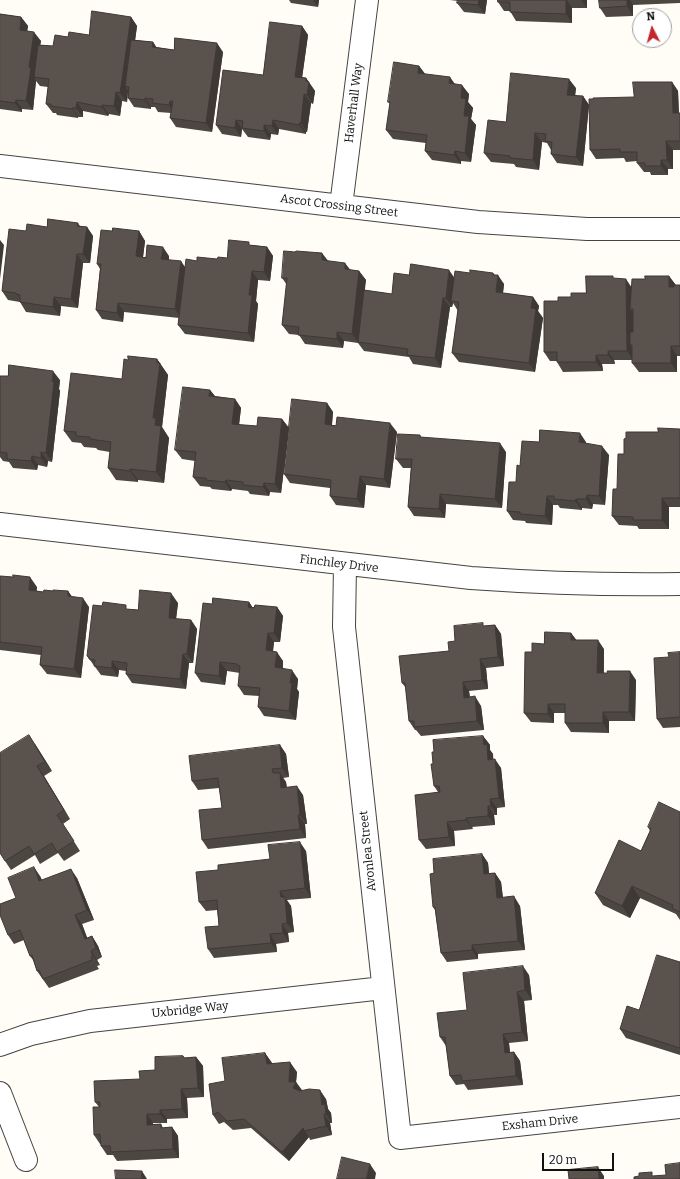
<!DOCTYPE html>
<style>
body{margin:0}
#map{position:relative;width:680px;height:1179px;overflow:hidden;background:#fffdf5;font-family:Bitter,serif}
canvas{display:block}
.north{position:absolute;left:632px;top:8px;width:40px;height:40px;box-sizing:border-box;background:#fff;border:1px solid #a0a0a0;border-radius:50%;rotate:354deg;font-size:11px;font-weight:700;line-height:16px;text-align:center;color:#111}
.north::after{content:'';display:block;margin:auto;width:14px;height:18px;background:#c4262e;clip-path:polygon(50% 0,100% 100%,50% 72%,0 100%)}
.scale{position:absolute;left:542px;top:1153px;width:72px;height:18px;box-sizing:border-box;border:2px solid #111;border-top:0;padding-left:5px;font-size:12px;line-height:14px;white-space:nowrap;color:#111;-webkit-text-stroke:3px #fff;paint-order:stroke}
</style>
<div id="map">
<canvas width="680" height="1179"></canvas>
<div class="north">N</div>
<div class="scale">20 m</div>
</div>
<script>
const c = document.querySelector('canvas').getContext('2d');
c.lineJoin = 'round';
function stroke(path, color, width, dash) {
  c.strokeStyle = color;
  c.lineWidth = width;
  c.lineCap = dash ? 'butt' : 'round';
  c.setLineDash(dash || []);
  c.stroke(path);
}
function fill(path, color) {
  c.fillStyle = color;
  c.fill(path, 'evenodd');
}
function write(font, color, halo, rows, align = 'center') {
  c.font = font + ' Bitter,serif';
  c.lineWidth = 4;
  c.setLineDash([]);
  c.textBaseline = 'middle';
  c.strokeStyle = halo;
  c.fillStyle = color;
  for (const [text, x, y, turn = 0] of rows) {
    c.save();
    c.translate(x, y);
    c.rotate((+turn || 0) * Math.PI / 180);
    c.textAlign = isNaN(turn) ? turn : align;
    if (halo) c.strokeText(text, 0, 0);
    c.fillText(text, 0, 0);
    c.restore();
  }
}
const minor = new Path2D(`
 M0 166 478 222 587 229H680
 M341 206 367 0
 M0 524 471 578C541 583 610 585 680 584
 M345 565 344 627 400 1138 680 1107
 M0 1045 31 1034 90 1021 383 988
 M0 1093 26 1160`);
const wall = new Path2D(`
 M289 0H319L318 7 291 3Z
 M450 0H487L485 14 464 12 457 3 458 1Z
 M498 0H587V8H572V23L516 21 510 11H504L498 2Z
 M599 0H680V3L633 5V16L606 17 600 8Z
 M0 14 21 17 28 26 27 31 41 41 40 45 53 46 68 37 89 35 131 17 137 26 135 40 153 42 156 47 174 50 223 52 212 132 176 127 170 118 171 113 158 112 155 107H151V109L134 107 128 98V91L127 102 122 101 120 116 109 114 108 116 83 111V117H78V118L57 115 56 113H53L46 104 48 87 40 86 36 81 33 110 22 109V112L0 109Z
 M302 26 308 35 302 77 306 78 315 91 313 104 311 103 307 132H306V134L279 129 278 135 271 134 270 140 248 137 242 129 241 137 222 134 216 125 263 75Z
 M419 66 425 74 455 84 469 94 468 102 473 108 471 119 476 125 471 162 461 161V164L432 160 425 151 426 143 393 139 386 130 390 104 388 102Z
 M672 82 678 91 679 113H680V150H673V169H668V175H651L650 172H644L637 163V161L626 162 624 158 596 159 590 150 634 97Z
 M576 88 575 96H583L589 105 583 166 557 163 551 154V150L547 143 542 142 539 170 516 167 514 164 491 162 484 153 506 122Z
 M78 223 80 226 87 227 93 236 90 263H83L78 308 61 306 60 316 26 312 20 302 8 300 2 291 26 231Z
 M112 231H139L145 241 143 257 169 256V260L185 267 197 261 227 258 252 245 267 247 273 256 270 281 258 280 256 301 258 304 254 342 185 334 178 325 179 318 124 312 123 322 102 319 96 310 100 269 97 264Z
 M328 261 350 270 359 271 366 280 364 290 392 294 409 275 455 278 470 273H493L504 284 503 293 533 297 539 306 538 311 543 318 535 372 459 362 452 353 458 311 453 303 452 307H450L441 368 413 364 409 357 364 351 358 343 344 341 343 348 305 344 299 335 289 334 282 325 287 285 282 278Z
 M669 276 675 285H680V356H677V372H639L632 363V360H614L615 364H602L603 371 563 372 557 362V361H550L544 352 558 301 571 297 586 293 615 279 631 287 645 279Z
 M157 359 168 375 162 427 169 438 164 483 138 480V482L116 480 108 468 110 452 98 450 96 448 84 447 81 443 72 442 64 431 122 379 128 360Z
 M0 376 60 380 59 389 60 391 52 462 48 461 47 467 38 465 37 470 13 468 9 462 3 461 0 457Z
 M210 390 215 396 235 399 241 408 239 425 257 426 282 419 289 428 281 493 270 492 269 496 250 494 248 491 232 489 231 491 212 489 210 487 200 486 193 477 195 461 182 459 175 450Z
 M327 403 333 412 332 425 397 432 390 488 366 485 364 508 336 505 330 496V488L290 483 284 474Z
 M680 429V507H669V529H639L637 526 619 525 612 516 624 454 658 432Z
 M420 435 421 437 506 452 502 508 446 504 445 518 414 516 408 507 411 468H403L396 459Z
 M539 442H586V443L609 455 605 505 593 504 592 509 582 508V510L560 508 558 505H553L552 525 526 523 525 521 513 520 507 511 516 482 520 466Z
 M0 576 37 587 36 591 43 592 68 591 72 597 89 607 81 678 47 674 40 665 41 655 0 650Z
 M249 602 252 607H277L283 616 280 642H274L273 651 283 661V668L298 679 297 689 299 692 296 720 264 716 258 707 259 696 244 695 238 686 240 673 227 671 225 685 201 682 195 673 212 604Z
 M178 603 176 619 191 620 197 629 193 663H189L186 689 132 683 126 674V671L119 670 118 677 101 675 87 656 129 609 138 610Z
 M495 625 501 634 504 666 486 668 488 689 469 691 470 697 481 706 484 730 421 736 416 730H415L409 721 406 688 402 683 449 651 455 641 485 626Z
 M571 633 576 640 604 649V673L636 680 635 721H609V733L571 732 565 723V713H554V723L531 722 524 713 532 652 544 644Z
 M680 652V727L663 728 657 719 669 657Z
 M483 736 490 745V750L493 754V759L501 768 505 807 497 808V815H494L495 825 472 827 473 829 454 831 455 846 426 849 419 840 438 792 434 786 433 764 434 752Z
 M35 744 52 771 44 776 70 819 63 824 80 851 64 861 58 853 40 864 35 855 11 870 5 861Z
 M280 745 286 754 289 777 283 778 286 782 287 788 303 795 307 824H305L306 838 208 849 202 840 222 808 219 788 198 790 192 781Z
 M680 812V920L676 914 640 898 630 918 603 905 595 893 641 851 650 831 648 827Z
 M306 851 311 898 287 900 291 906 294 932 288 933 289 942 276 944 277 952 214 958 208 949 219 926 217 910 206 911 199 902 270 859Z
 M482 854 488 863 489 873H495L501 882 503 898 520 906 525 950 478 954V959L447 962 441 953 435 910 433 907 434 873Z
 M40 876 42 880 77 878 94 920 82 924 87 938 92 936 98 946 102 957 97 960 100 965 97 966 99 969 49 988 37 971 33 960 30 956 24 940 14 944 8 935 16 898Z
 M680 962V1055L626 1038 620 1029 639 1010Z
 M529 975 532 1000 524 1001 528 1041 509 1043 510 1053 514 1052 520 1061 523 1085 468 1090 464 1084 456 1085 450 1076 446 1046 440 1037Z
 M265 1053 272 1063 297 1072 296 1082 302 1090 326 1099 328 1109 331 1113 332 1123H330L332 1135 310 1140 309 1137 289 1161 251 1128 233 1130 224 1122 219 1124 213 1115 225 1081Z
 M183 1056 185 1058 196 1057 203 1066 204 1097 187 1098 188 1118 167 1119V1123H153V1124H161L163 1128 172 1127 178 1136 179 1158 117 1161 113 1155H107L101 1146V1144H100L94 1135 99 1107 95 1102 140 1079 155 1070Z`);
const shadedWall = new Path2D(`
 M313 0H319L318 7Z
 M479 0H487L485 14 478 5Z
 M566 0H567L572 8V23L566 14Z
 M581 0H587V8Z
 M627 0H630L633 5V16L627 6Z
 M21 17 28 26 26 39 20 30Z
 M131 17 137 26 129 87 125 86 128 91 127 102 120 93Z
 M302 26 308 35 301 86 295 77Z
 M34 32 41 41 35 74 34 77 36 81 33 110 26 101 29 67Z
 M153 42 159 51 152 47Z
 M217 43 223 52 212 132 206 123Z
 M419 66 426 75 418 73Z
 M450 77 457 87 449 83Z
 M306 78 315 91 313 104 307 95 306 81Z
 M569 79 576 88 574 104 567 95Z
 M672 82 678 91 679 122 673 113Z
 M462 85 469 94 468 102 473 108 471 119 476 125 471 162 465 153 464 116 461 98Z
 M116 92 122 101 120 116 114 106Z
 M304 94 311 103 307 132 301 123Z
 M583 96 589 105 583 166 576 157Z
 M145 98 151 107V109L145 100Z
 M16 100 22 109V112L15 103Z
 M170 101 176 110 175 114 169 105Z
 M77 102 83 111V117L76 108Z
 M102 105 109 114 108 116 102 107Z
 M72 108 78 117V118L72 109Z
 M236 120 242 129 241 137 235 128Z
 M273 120 279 129 278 135 272 126Z
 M299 123 306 132V134L299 125Z
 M264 125 271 134 270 140 264 131Z
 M535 133 542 142 539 170 533 160Z
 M666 141 673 150V169L667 160Z
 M455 151 461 161V164L454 155Z
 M661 160 668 169V175L661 166Z
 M87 227 93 236 90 263 83 254Z
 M139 231 145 241 142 265 136 256Z
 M0 240 4 245 0 279Z
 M163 247 169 256 168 268 161 259Z
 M267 247 273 256 270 281 264 272Z
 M322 253 329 262 322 260Z
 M77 254 83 263 78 308 71 299Z
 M181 261 187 270 181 318 175 309Z
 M345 263 352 272 345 269Z
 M449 270 456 280 451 301 453 303 452 307 446 298Z
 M252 271 258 280 256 301 258 304 254 342 248 333 249 295Z
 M359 271 366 280 359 343 352 334Z
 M493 273 497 280 498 275 504 284 502 301 496 292Z
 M669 276 676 285 675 296 669 287Z
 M626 279 632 288 630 309 633 312V346L632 345H630L633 349V360L627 351Z
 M54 297 61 306 60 316 53 307Z
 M533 297 539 306 538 311 543 318 535 372 529 363 531 308Z
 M443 298 450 307 441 368 435 358Z
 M118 303 124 312 123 322 117 313Z
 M337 332 344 341 343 348 337 339Z
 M671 346 677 356V372L671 363Z
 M608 351 614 360 615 364 608 355Z
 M596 355 602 364 603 371 596 362Z
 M157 359 168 375 162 427 169 438 164 483 156 472 155 425 153 418Z
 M53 371 60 380 59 389 60 391 52 462 46 453Z
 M210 390 217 399 209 396Z
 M235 399 241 408 238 433 232 424Z
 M327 403 333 412 331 434 325 424Z
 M282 419 289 428 281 493 275 484Z
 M390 423 397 432 390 488 384 479Z
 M580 433 586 442 585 451 579 442Z
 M500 443 506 452 502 508 495 499Z
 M602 446 609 455 605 505 599 496Z
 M41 452 48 461 47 467 41 458Z
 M32 456 38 465 37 470 31 461Z
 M130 469 138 480V482L130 471Z
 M360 476 366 485 364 508 357 499Z
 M226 480 232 489 231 491 225 482Z
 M264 483 270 492 269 496 263 487Z
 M440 494 446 504 445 518 439 509Z
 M587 495 593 504 592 509 586 499Z
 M547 496 553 505 552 525 545 516Z
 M662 498 669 507V529L662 520Z
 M576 499 582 508V510L575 501Z
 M30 577 37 587 36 599 29 590Z
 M68 591 75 601 68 596Z
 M171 593 178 603 175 627 169 618Z
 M83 598 89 607 81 678 74 669Z
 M249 602 255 611 248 607Z
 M277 607 283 616 280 642 274 633Z
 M191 620 197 629 193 663 187 654Z
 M495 625 501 634 504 666 498 657Z
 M268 633 274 642 272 659 266 650Z
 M571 633 578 642 571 640Z
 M598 640 604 649 603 682 597 673Z
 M277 652 283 661 282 676 275 667Z
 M183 654 189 663 186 689 180 679Z
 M480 659 486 668 488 689 482 680Z
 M112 661 119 670 118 677 112 668Z
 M220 662 227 671 225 685 219 676Z
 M292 670 298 679 297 689 299 692 296 720 289 711 290 683Z
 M630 671 636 680 635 721 629 712Z
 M463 682 469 691 471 707 464 698Z
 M475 696 481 706 484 730 477 721Z
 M548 704 554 713V723L548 714Z
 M603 712 609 721V733L603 723Z
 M29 735 35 744 52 771 45 762Z
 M483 736 490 745V750L493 754 494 769 488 760 484 745Z
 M280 745 286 754 289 777 282 768Z
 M495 759 501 768 505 807 499 798Z
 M37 766 44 776 70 819 64 810Z
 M280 773 286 782 288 798 281 788Z
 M297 786 303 795 307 824 300 815Z
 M490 799 497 808V815L491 806Z
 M488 806 494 815 495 825 488 816Z
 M298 815 305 824 306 838 300 829Z
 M466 818 472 827 473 829 466 820Z
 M447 822 454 831 455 846 449 837Z
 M300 842 306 851 311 898 305 888Z
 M482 854 488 863 490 883 484 874Z
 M34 867 40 876 46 890 39 881Z
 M71 869 77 878 94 920 87 910Z
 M495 873 501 882 504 907 497 898Z
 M632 886 640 898 630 918 622 906Z
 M280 891 291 906 294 932 287 923 281 897Z
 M514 896 520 906 525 950 518 941Z
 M75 915 82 924 91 948 85 939Z
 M282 924 288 933 289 942 283 933Z
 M270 934 276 944 277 952 271 943Z
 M92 936 98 946 102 957 96 948Z
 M472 945 478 954V959L472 950Z
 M91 951 97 960 100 965 93 956Z
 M523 966 529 975 532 1000 525 990Z
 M517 992 524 1001 528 1041 522 1032Z
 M503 1034 509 1043 511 1062 505 1053Z
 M514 1052 520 1061 523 1085 516 1076Z
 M265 1053 272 1063 273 1073 267 1064Z
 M196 1057 203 1066 204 1097 198 1088Z
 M290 1062 297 1072 296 1082 302 1091 300 1097 289 1082Z
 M181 1089 187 1098 188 1118 182 1109Z
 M320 1090 326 1099 328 1109 331 1113 332 1123 326 1114 322 1105Z
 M160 1110 167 1119V1123L160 1114Z
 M147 1114 153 1123 154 1134 147 1125Z
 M324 1114 330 1123 332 1135 326 1126Z
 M172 1127 178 1136 179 1158 173 1149Z
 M303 1128 309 1137 289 1161 282 1152Z
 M370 1164 376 1173 375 1179H366Z
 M598 1167 604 1176V1179H599Z
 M142 1171 147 1179H141Z`);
const building = new Path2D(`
 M458 0H479L478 5 457 3Z
 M498 0H566V14L510 12V2H498Z
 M599 0H627V6L600 8Z
 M92 11 131 17 120 93 116 92 114 106 102 105V107L77 102 76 108H72V109L51 106V104H46L49 79 34 77 38 45 53 46 55 35 68 37 69 32 89 35Z
 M0 14 21 17 20 30 34 32 29 67 31 68 26 101 16 100 15 103 0 101Z
 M270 22 302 26 295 77 306 78V81L309 82 307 95 304 94 301 123H299V125L273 120 272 126 264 125V131L242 128 243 121 236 120 235 128 216 125 223 70 263 75Z
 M175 38 217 43 206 123 170 118 173 101H170L169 105 152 103 153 99 145 98V100L128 98 129 87 125 86 131 40 153 42 152 47 174 50Z
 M394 62 419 66 418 73 450 77 449 83 462 85 461 98 466 99 464 116H469L465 153 455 151 454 155 425 151 427 135 386 130 390 102H388Z
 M511 73 569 79 567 95 583 96 576 157 551 154 552 142 545 141 546 134 535 133 533 160 510 158V156L484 153 488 120 506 122Z
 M633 82H672L673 113H680V141H666L667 160H661V166H645V163H637V152H620V149L590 150 589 99H593V98L634 97Z
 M48 219 78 223 77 226 87 227 83 254H77L71 299 54 297 53 307 20 302V295L16 294V293L2 291 9 229 26 231 27 224 47 227Z
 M113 228 139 231 136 256 146 258 147 245 163 247 161 259 181 261 175 309 118 303 117 313 96 310 101 264H97L101 230 112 231Z
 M229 240 249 242V245L267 247 264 272 252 271 249 295H252L248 333 178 325 186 259 197 261V257L217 259 218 257 227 258Z
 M284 251 295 252 296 251 322 253V260L345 263V269L359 271 352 334 337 332V339L298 335 299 327 282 325 287 278H282Z
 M411 264 449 270 446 298H443L435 358 407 355 408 349 358 342 364 290 392 294 394 273 409 275Z
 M470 270 493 273V275H498L496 292 533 297 531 308 536 309 529 363 452 353 459 302 451 301 455 271 470 273Z
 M586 276H613V278L626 279 627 351H608V355H596V362H557V352H544V301H558V297H571V293H586Z
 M645 276H669V287H674V285H680V346H671V363H632V345H630V332H633V309H630L632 279H645Z
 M128 356 157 359V363H160L153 418H156L155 425 161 426 156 472 130 469V471L108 468 111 442 90 439V437L76 436V432L64 431 71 373 122 379 124 359 128 360Z
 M9 365 53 371 52 381 54 382 46 453 41 452V458L32 456 31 461 7 459V453L0 452V376H8Z
 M183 387 210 390 209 396 235 399 232 424 257 426 258 417 282 419 275 484 264 483 263 487 243 485V482L226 480 225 482 206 480V478L193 477 196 452 175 450Z
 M292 399 327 403 325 424 336 426 337 417 390 423 384 479 360 476 357 499 330 496 331 480 284 474Z
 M658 428 680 429V498H662V520H633V517L612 516 613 489H617L618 454H624V439L626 438V432H658Z
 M540 430 580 433 579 442 602 446 599 496 587 495 586 499H576L575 501 554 499V496H547L545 516 520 514V512L507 511 509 482H516L517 465 520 466 522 441 539 442Z
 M398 434 420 435V437L500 443 495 499 440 494 439 509 408 507 412 459H396Z
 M13 575 30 577 29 590 43 592 44 590 53 591V590L68 591V596L83 598 74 669 40 665 42 647 0 642V576L13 577Z
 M140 590 171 593 169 618 191 620 187 654H183L180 679 126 674 127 663 112 661V668L94 666 95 660 89 659V657L87 656 93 605 102 606 103 602 126 605V609L138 610Z
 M213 598 249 602 248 607 254 608 255 605 277 607 274 633H268L266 650 277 652 275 667 292 670 290 683H292L289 711 258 707 260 688 238 686 240 666 237 665V664L220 662 219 676 195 673 203 603 212 604Z
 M483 623V626L495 625 498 657 480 659 482 680 463 682 464 698 475 696 477 721 414 727V721H409L405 683H402L399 656 449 651 448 642 455 641 454 626Z
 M545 632 571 633V640H598L597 673H608L607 671H630L629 712H603V723H565V704H548V714L524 713 525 652H532V643L544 644Z
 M680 652V717L657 719 654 658 669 657 668 653Z
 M29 735 45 762 37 766 64 810 57 815 74 841 57 852 52 843 34 854 29 846 5 861 0 853V753Z
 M483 736 484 745 487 744 488 760 495 759 499 798 490 799 491 806H488V816L466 818V820L447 822 449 837 419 840 415 795 440 792 439 786H434L431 764H433L432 752H434L433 740Z
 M280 745 282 768 272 769 273 773H280L281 788 297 786 300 815H298L300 829 202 840 199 810 222 808 218 778 192 781 189 756Z
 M659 802 680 812V912L672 908 673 905 632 886 622 906 595 893 619 840 641 851 651 829 648 827Z
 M300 842 305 888 280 891 281 897H285L287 923 282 924 283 933 270 934 271 943 208 949 205 927 219 926 217 900 199 902 196 872 218 870V865L270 859 268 845Z
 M482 854 484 874 495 873 497 898 514 896 518 941 472 945V950L441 953 435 907H433L430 874 434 873 433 859Z
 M34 867 39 881 71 869 87 910 75 915 85 939 92 936 96 948 91 951 93 956 91 957 92 960 43 979 39 970 37 971 32 955 30 956 20 930 8 935 0 915V904L16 898 8 878Z
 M657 955 680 962V1048L620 1029 627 1006 639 1010Z
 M523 966 525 990 517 992 522 1032 503 1034 505 1053 514 1052 516 1076 462 1081 461 1075 450 1076 445 1037H440L437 1013 467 1010 463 973Z
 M265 1053 267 1064 290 1062 289 1082H296L293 1088 300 1091 309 1089 320 1090 322 1105 325 1104 326 1114H324L326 1126 304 1131 303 1128 282 1152 244 1119 227 1121 218 1112 213 1115 209 1084 225 1081 222 1058Z
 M183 1056 184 1058 196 1057 198 1088 181 1089 182 1109 160 1110V1114H147V1125L161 1124V1128L172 1127 173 1149 111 1152 110 1146H101L100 1134 94 1135 93 1107H100V1102H95L94 1081 140 1079 139 1071 155 1070V1057Z
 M342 1157 370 1164 366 1179H337Z
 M680 1163V1179H634V1177L639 1176V1173L652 1172V1176L666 1175 665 1165Z
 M598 1167 599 1179H569L568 1170Z
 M115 1170 142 1171 141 1179H116Z`);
const streetNames = [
 ["Haverhall Way",354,103,-83],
 ["Ascot Crossing Street",339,206,7],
 ["Finchley Drive",339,564,7],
 ["Avonlea Street",368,851,-96],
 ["Uxbridge Way",190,1010,-6],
 ["Exsham Drive",540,1123,-6]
];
stroke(minor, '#444', 24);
stroke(minor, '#fff', 22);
fill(wall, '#4d4742');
fill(shadedWall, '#3f3936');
fill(building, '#5a524d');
stroke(building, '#3f3936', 1);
write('12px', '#111', '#fff', streetNames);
</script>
